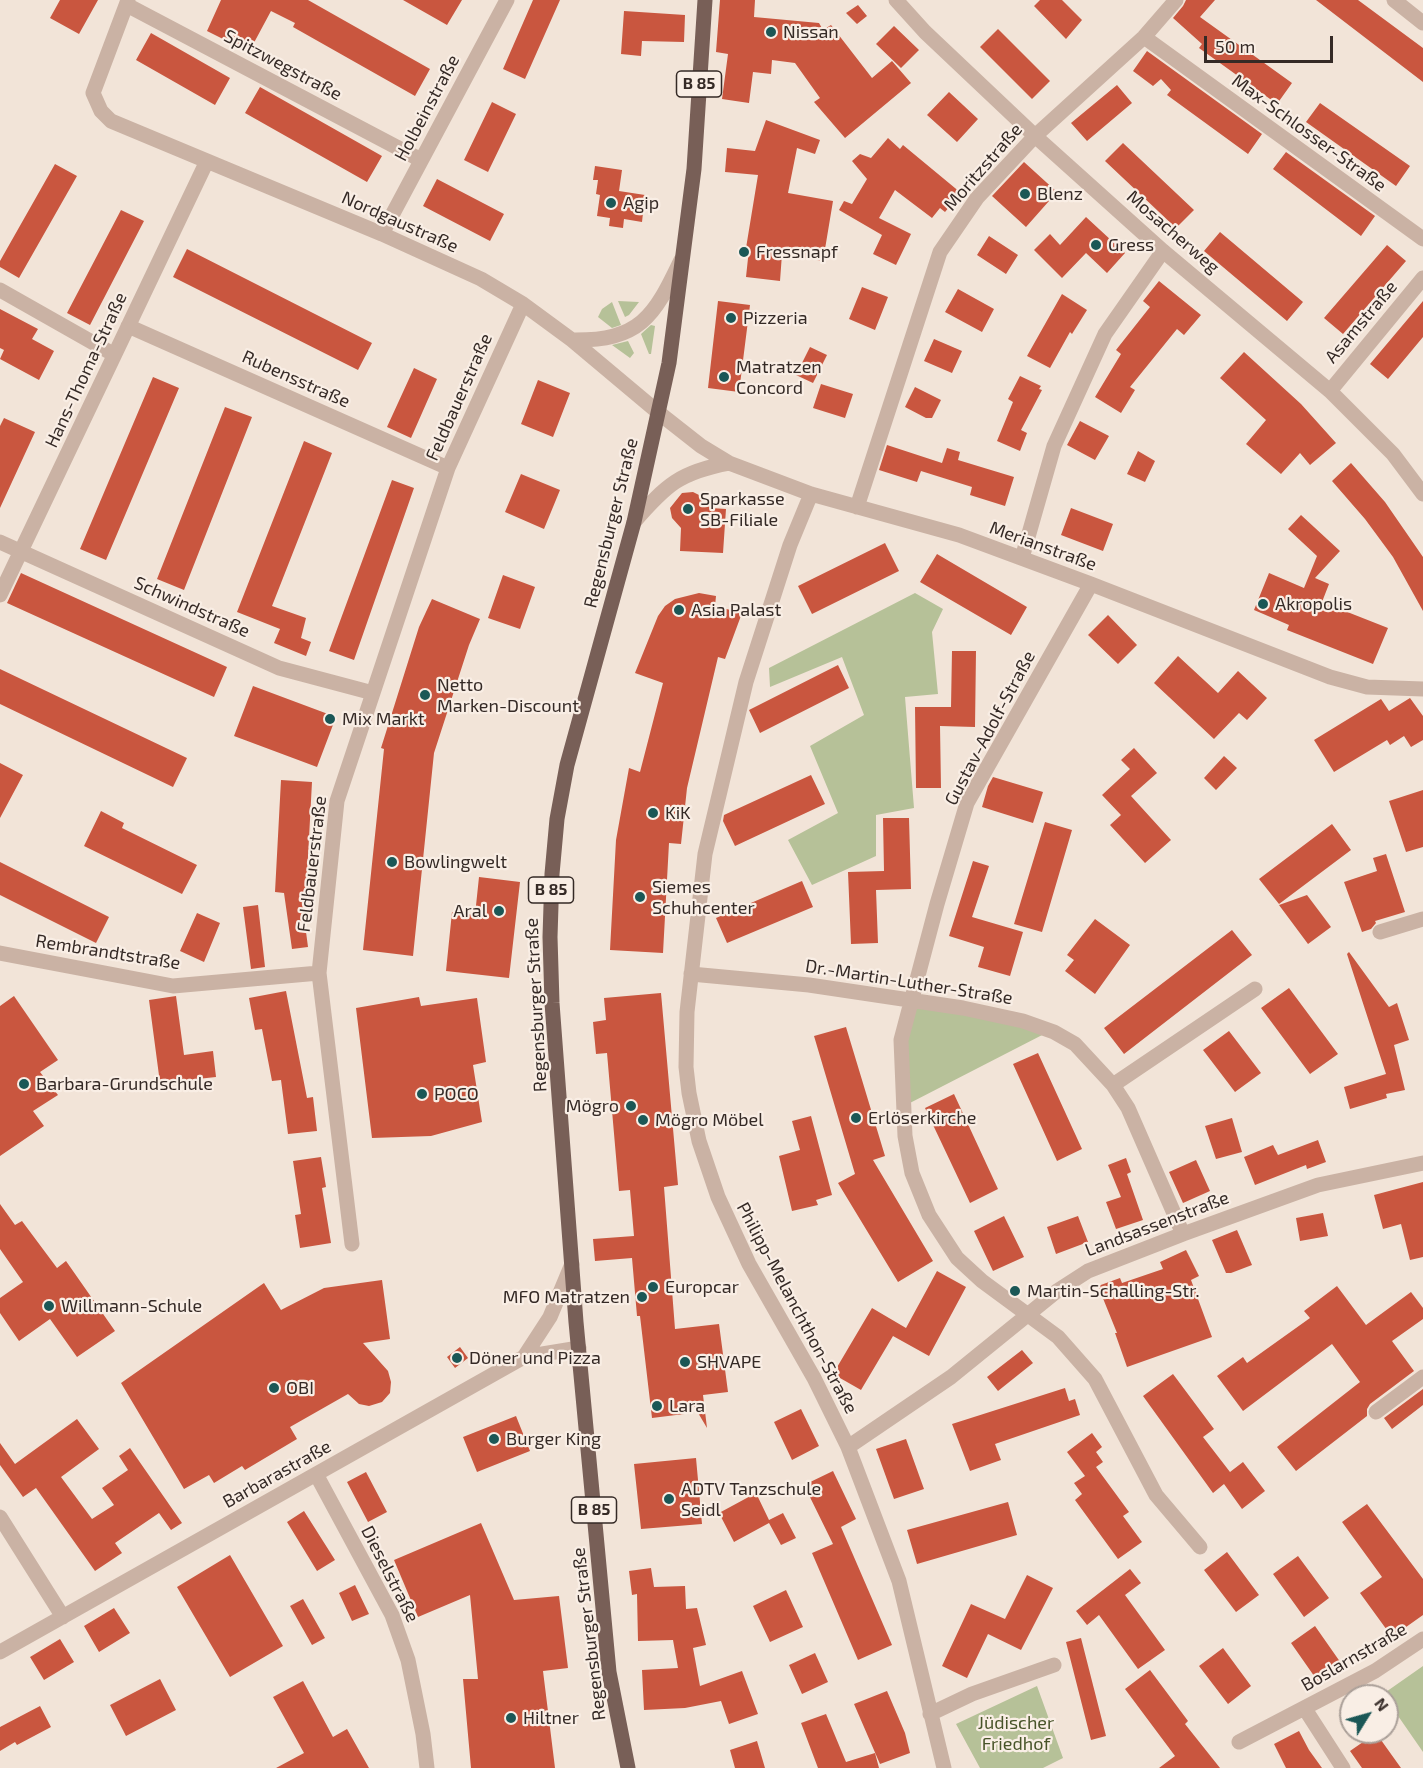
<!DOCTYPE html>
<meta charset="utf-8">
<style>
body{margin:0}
#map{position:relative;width:1423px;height:1768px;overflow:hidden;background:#f2e4d8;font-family:"Exo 2",sans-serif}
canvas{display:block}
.north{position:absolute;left:1339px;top:1684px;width:60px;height:60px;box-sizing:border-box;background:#f9eee5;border:2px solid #aba099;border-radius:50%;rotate:53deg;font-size:16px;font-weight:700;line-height:24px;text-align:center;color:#352a26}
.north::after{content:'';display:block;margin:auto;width:21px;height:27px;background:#1b5756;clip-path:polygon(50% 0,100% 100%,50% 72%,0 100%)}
.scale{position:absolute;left:1204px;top:36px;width:129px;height:27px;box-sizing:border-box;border:3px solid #352a26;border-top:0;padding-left:8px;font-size:18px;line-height:21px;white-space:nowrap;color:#352a26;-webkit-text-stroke:4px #f9eee5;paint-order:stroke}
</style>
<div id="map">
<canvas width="1423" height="1768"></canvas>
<div class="north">N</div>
<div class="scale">50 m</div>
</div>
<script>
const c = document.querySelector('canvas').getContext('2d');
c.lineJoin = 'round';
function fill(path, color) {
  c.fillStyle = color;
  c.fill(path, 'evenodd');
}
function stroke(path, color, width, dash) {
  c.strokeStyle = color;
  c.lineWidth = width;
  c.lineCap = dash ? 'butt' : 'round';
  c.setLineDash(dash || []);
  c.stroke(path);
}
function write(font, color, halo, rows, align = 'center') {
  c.font = font + ' "Exo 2",sans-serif';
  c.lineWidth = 4.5;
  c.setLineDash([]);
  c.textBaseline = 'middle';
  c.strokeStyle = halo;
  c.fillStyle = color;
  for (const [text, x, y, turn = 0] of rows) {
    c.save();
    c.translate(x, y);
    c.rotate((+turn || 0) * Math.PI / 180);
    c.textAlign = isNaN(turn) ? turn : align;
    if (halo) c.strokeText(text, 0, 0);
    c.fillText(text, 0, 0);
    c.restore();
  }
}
const green = new Path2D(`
 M618 301 639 302 629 315 625 317Z
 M612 302 621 325 612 328 598 317 602 309Z
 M651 325 655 326 651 354H649L641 334Z
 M628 341 634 353 630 358 612 345Z
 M915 593 943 609 932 632 938 694 905 697 914 808 876 815V856L812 885 788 840 838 813 810 746 864 715 842 657 770 687 769 668Z
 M913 1003 1048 1032 906 1105 904 1039Z
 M1423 1666V1752L1387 1700V1696L1383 1694Z
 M1037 1686 1063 1758 1043 1768H980L956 1724Z`);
const building = new Path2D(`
 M60 0H98L79 34 50 18Z
 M221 0H308L430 69 415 96 293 27 295 23 271 11 249 52 207 31Z
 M403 0H462L447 25Z
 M533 0H560L525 79 503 69Z
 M720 0H755L754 17 819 23 823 30 831 25 872 78 892 61 911 83 845 138 814 102 820 98 795 63 772 60 771 74 753 72 749 103 722 99 728 54 716 52Z
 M1040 0H1062L1082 20 1066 39 1034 6Z
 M1186 0H1215L1200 17 1292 83 1277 104 1199 48 1202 44 1173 18 1183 6Z
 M1316 0H1358L1423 48V82Z
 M858 5 867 16 857 24 846 13Z
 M624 11 685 15 684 42 642 41 641 56 621 54Z
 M894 26 919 50 901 68 876 44Z
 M998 29 1050 81 1032 99 980 47Z
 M151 33 230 78 215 105 136 60Z
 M1147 51 1262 134 1248 154 1167 95 1171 90 1161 79 1153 86 1133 71Z
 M1117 85 1132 103 1087 141 1071 123Z
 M260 87 382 156 367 182 245 113Z
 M949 92 978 119 957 142 927 115Z
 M492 102 516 114 488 172 464 160Z
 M1320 103 1410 166 1396 186 1306 122Z
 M766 120 820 140 815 154 797 148 788 193 833 201 823 261 782 254 780 281 746 277 749 249 746 248 758 175 725 172 727 148 755 151Z
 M888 138 900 149 903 145 961 193 945 212 940 208 932 218 895 190 879 218 911 234 896 265 873 254 882 235 839 210 844 201 852 204 867 179 852 161 860 154 871 158Z
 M1123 143 1194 210 1176 228 1105 161Z
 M1286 152 1375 216 1361 236 1273 169Z
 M1024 162 1057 192 1026 227 992 196Z
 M55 164 77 176 19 278 0 267V261Z
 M595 166 622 170 619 191 645 195 642 222 624 219 623 228 609 226 610 218 597 216 600 195 596 194 598 180H593Z
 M437 179 504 214 490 241 423 206Z
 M121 210 144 221 90 325 67 313Z
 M1086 217 1125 253 1107 273 1086 253 1062 278 1034 250 1050 234 1060 245Z
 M1220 232 1303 302 1287 321 1204 251Z
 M989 236 1018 255 1006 274 977 255Z
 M1387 245 1406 261 1343 334 1324 318Z
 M187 249 372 343 358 370 173 277Z
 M1159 281 1201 315 1184 335 1177 329 1130 387 1135 390 1121 413 1095 397 1121 354 1116 350 1150 307 1143 301Z
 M862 287 888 297 875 330 849 319Z
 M958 289 994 309 982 332 945 312Z
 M1062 294 1087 310 1072 334 1070 332 1050 368 1027 356Z
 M718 301 750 305 739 392 708 388Z
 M1423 301V337L1388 379 1370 364Z
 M0 309 38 329 32 339 54 351 39 380 0 359 4 350 0 348Z
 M934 339 962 351 952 373 924 361Z
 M810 347 827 355 813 383 796 375Z
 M1244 352 1301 404 1336 443 1310 465 1300 453 1281 474 1246 444 1266 420 1220 378Z
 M414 368 437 379 411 438 387 427Z
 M1020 376 1041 386 1039 389 1042 390 1021 430 1027 433 1020 451 997 441 1013 402 1008 399Z
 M153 377 179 388 106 560 80 549Z
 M538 380 570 393 553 437 521 424Z
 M821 384 853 394 845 418 813 408Z
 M915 387 941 400 932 418H926L905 407Z
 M225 407 252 417 184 590 157 579Z
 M4 418 35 432 0 508V426Z
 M1080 421 1109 436 1095 460 1067 445Z
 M304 441 332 453 272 606 306 618 301 638 311 642 306 656 274 643 280 629 237 612Z
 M887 445 942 463 947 448 960 452 958 460 1014 477 1005 506 970 495 972 487 921 471 917 482 879 470Z
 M1138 451 1155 461 1145 482 1127 474Z
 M1351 463 1385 502 1423 557V611L1393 557 1365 519 1332 481Z
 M521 474 560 490 544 529 505 512Z
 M392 480 414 488 354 660 329 651Z
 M693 492 701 496 711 508 726 509 723 553 680 551 681 528 672 518 670 508 682 493Z
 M1071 508 1113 524 1103 551 1061 535Z
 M1301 515 1340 551 1315 578 1329 584 1322 602 1388 628 1373 664 1287 630 1289 625 1254 610 1269 573 1304 588 1317 556 1288 529Z
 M885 543 899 571 812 614 798 586Z
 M937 554 1027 607 1011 635 920 582Z
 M21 573 227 667 214 697 7 603Z
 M503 575 535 587 520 629 488 618Z
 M699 593 716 596 715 606 742 613 725 659 718 657 687 788 681 844 669 843 663 953 610 950 616 840 629 768 640 772 663 683 635 673 658 616 665 606 675 599Z
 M432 599 480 619 469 645 434 753 413 956 363 950 384 749 381 748 419 627Z
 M1108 615 1137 645 1118 664 1088 635Z
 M952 651H976L975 727 940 726 941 788H916L915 707H951Z
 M1178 656 1218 693 1238 671 1267 698 1247 720 1239 713 1214 739 1154 683Z
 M838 665 849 688 760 733 749 710Z
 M0 669 187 758 173 787 0 704Z
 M253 686 336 717 317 767 234 736Z
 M1410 698 1423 716V740L1411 747 1404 736 1390 745 1387 740 1334 772 1314 740 1381 699 1389 711Z
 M1134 748 1157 773 1131 796 1171 840 1145 863 1110 825 1121 815 1102 795 1130 769 1121 760Z
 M1224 756 1237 768 1216 790 1204 778Z
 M0 763 23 775 0 818Z
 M811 775 825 804 735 846 723 821 724 815Z
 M993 777 1043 792 1033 823 982 807 988 786Z
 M281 780 312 782 306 894H301L308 947 292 949 284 893 275 892Z
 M1423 790V847L1406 852 1389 801Z
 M101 811 124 823 122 828 197 865 182 894 84 846Z
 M883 818H909L911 889 876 890 878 943 851 944 848 872 884 871Z
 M1045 822 1072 830 1042 932 1014 924Z
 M1332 824 1351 850 1279 904 1259 879Z
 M1386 854 1405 912 1375 921 1376 923 1371 929 1362 932 1344 882 1377 871 1373 858Z
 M973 861 989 866 972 917 1023 932 1010 976 978 967 984 947 949 936Z
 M0 862 109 917 96 943 0 895Z
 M479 877 520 882 509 978 446 971 452 912 475 915Z
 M802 881 813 907 727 943 716 918Z
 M1307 895 1331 927 1308 944 1279 905Z
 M258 905 265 967 251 969 243 907Z
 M197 913 220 923 204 962 180 951Z
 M1095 919 1130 945 1095 994 1065 971 1074 960 1067 955Z
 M1232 930 1252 955 1124 1054 1104 1028Z
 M1349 952 1389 1007 1397 1003 1409 1040 1394 1045 1405 1090 1386 1094 1387 1098 1350 1109 1344 1087 1386 1074 1347 954Z
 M1289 988 1338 1054 1310 1074 1261 1008Z
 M286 991 307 1098 313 1097 317 1131 288 1134 281 1080 272 1081 262 1029 255 1030 249 998Z
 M661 993 678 1185 664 1187 675 1329 719 1324 728 1392 703 1395 707 1428 691 1401 692 1413 652 1418 640 1316H637L632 1258 595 1261 593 1239 634 1236 630 1190 619 1191 607 1053 596 1054 593 1022 606 1020 604 998Z
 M14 996 58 1060 40 1072 58 1095 33 1111 44 1126 0 1156V1006Z
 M176 996 184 1055 213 1051 216 1077 160 1083 149 1000Z
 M419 997 421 1006 477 998 486 1062 473 1065 482 1122 431 1136 372 1138 356 1008Z
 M846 1027 885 1156 873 1160 933 1261 898 1282 838 1183 855 1174 814 1036Z
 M1229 1031 1261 1073 1235 1092 1203 1050Z
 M1038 1053 1082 1149 1057 1161 1013 1064Z
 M954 1094 998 1189 970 1203 925 1108Z
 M811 1116 832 1195 816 1200 818 1205 792 1211 779 1156 800 1150 792 1121Z
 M1232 1118 1242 1152 1216 1159 1205 1126Z
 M1318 1140 1326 1162 1307 1169 1306 1165 1255 1185 1244 1157 1273 1145 1278 1155Z
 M321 1157 326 1187 322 1188 331 1243 300 1248 295 1215 301 1214 293 1161Z
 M1126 1158 1131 1172 1127 1174 1143 1220 1116 1229 1106 1202 1121 1197 1108 1165Z
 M1196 1160 1210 1191 1183 1203 1169 1172Z
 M1423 1182V1257L1410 1260 1401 1224 1383 1229 1374 1195Z
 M0 1204 15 1225 22 1221 57 1268 66 1261 115 1331 77 1357 50 1319 19 1341 0 1313V1298L23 1282 0 1249Z
 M1323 1213 1328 1236 1300 1241 1296 1218Z
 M1004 1216 1024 1257 993 1271 974 1231Z
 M1078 1216 1088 1242 1056 1254 1047 1227Z
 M1237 1230 1252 1265 1231 1273H1226L1212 1240Z
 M1186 1250 1199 1276 1191 1280 1212 1337 1127 1367 1115 1333H1117L1098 1286 1120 1278 1122 1283 1163 1269 1160 1262Z
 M937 1271 966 1287 929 1356 893 1336 861 1390 833 1374 872 1308 906 1328Z
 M382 1280 390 1339 363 1343 388 1371 391 1382 390 1393 382 1402 369 1406 359 1404 348 1394 290 1427 297 1439 245 1470 242 1466 214 1483 209 1475 184 1489 121 1383 264 1283 281 1310 324 1288Z
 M1337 1286 1366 1325 1411 1292 1423 1308V1319L1392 1341 1414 1371 1370 1404 1367 1409V1416L1296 1471 1277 1447 1360 1382 1332 1344 1243 1411 1217 1376 1243 1357 1247 1363 1310 1318 1304 1311Z
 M460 1347 468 1358 455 1368 447 1357Z
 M1022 1350 1033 1363 998 1391 987 1377Z
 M1173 1374 1214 1429 1203 1437 1230 1472 1243 1462 1265 1491 1242 1509 1224 1484 1213 1493 1143 1396Z
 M1065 1388 1069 1401 1075 1399 1080 1415 995 1444 1001 1460 970 1471 952 1424Z
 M1423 1389V1405L1392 1429 1384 1418Z
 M801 1409 819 1446 792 1460 774 1422Z
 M516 1416 530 1451 477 1472 463 1437Z
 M77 1419 99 1449 61 1477 92 1519 114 1505 102 1488 128 1470 119 1456 130 1448 182 1523 171 1530 159 1513 115 1543 122 1553 95 1571 36 1488 23 1497 0 1465V1443L15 1464Z
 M1092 1433 1102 1447 1096 1452 1103 1462 1096 1467 1129 1512 1123 1516 1142 1542 1118 1559 1075 1500 1082 1494 1074 1483 1085 1476 1067 1452Z
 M906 1439 924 1489 894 1499 876 1449Z
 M696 1458 702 1524 641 1529 634 1464Z
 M833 1471 856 1519 841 1527 892 1645 858 1660 812 1553 833 1544 804 1485Z
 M366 1472 387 1512 368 1522 347 1482Z
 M756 1493 769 1520 783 1513 796 1538 781 1545 769 1523 734 1542 719 1513Z
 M1008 1502 1017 1535 917 1564 907 1530Z
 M1367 1504 1423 1579V1615L1392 1637 1360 1593 1382 1577 1342 1522Z
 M304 1511 335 1560 317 1571 287 1522Z
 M481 1523 514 1600 559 1596 568 1668 543 1671 555 1768H471L463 1679H478L470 1595 418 1617 394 1560Z
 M1227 1552 1259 1595 1236 1612 1204 1570Z
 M230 1555 283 1646 230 1677 177 1587Z
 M1298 1556 1329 1598 1304 1617 1273 1574Z
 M651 1568 654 1587 685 1586 686 1609 697 1608 706 1645 693 1648 700 1686 742 1671 758 1714 729 1724 721 1701 685 1708 644 1710 642 1670 678 1668 673 1640 638 1641 637 1594 632 1595 629 1571Z
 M1130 1569 1141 1583 1125 1595 1165 1650 1138 1669 1099 1615 1087 1625 1076 1611Z
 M1027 1575 1053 1588 1021 1650 988 1634 967 1678 942 1666 971 1604 1005 1619Z
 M355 1585 369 1614 352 1621 339 1593Z
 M786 1590 803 1627 770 1642 753 1606Z
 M303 1599 325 1638 312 1645 290 1606Z
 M114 1608 130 1633 99 1652 84 1626Z
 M1315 1626 1343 1666 1319 1683 1291 1643Z
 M1081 1638 1106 1736 1091 1740 1066 1642Z
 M60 1639 74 1662 44 1680 30 1657Z
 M1223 1648 1251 1686 1228 1704 1199 1666Z
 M815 1653 828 1682 802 1694 789 1665Z
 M1150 1670 1188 1721 1185 1724 1220 1768H1159L1175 1756 1125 1689Z
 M160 1679 176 1710 126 1736 110 1705Z
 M303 1681 333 1737 347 1729 369 1768H276L304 1753 273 1697Z
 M887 1691 905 1733 910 1753 880 1764 854 1704Z
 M40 1706 51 1727 17 1745 15 1742 0 1751V1727Z
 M826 1714 846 1762 875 1753 879 1768H818L801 1723Z
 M1299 1731 1309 1750 1322 1768H1286L1274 1744Z
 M1376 1733 1401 1768H1362L1350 1751Z
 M757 1741 765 1768H735L730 1750Z`);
const minor = new Path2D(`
 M128 0 93 93 101 111 111 121 382 234 481 279 523 304 572 340 659 413 701 446 729 463 811 494 959 535 1091 584 1330 677 1367 687 1423 689
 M896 0 925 32 1035 136 1163 251 1330 391 1393 454 1423 494
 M1394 0 1423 23
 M127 5 421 160
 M1144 37 1423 239
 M382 234 507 0
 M0 290 113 354
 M128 326 448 468
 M572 340C640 341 654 317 681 260
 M1330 391 1423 278
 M811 494 790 545 746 682 705 854 687 1012 686 1067 689 1093 699 1141 718 1197 749 1264 814 1378 848 1447 899 1581 944 1768
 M857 507 940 252 977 198 1035 136 1144 37 1176 0
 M634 522C666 485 680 472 729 463
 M0 542 279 668 373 693
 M1022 558 1054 446 1105 334 1163 251
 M1091 584 967 803 937 904 901 1040 905 1136 912 1173 929 1215 957 1258 982 1281 1058 1337 1095 1379 1156 1495 1200 1547
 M0 595 207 161
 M1380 932 1423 919
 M0 953 173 986 319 973
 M691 974 809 985 963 1008 1023 1021 1054 1032 1075 1044 1113 1085 1128 1108 1183 1234
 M1113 1085 1255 989
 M352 1244 319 973 337 801 448 468 523 304
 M524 1357 550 1317 572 1264
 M1376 1412 1423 1377
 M848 1447 951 1377 1057 1291 1088 1271 1183 1234 1318 1185 1423 1163
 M316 1474 392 1615 408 1660 423 1734 427 1768
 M0 1517 63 1617
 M0 1652 524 1357 579 1348
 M1305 1709 1343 1768
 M930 1714 972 1694 1054 1665
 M1239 1742 1375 1671 1423 1639`);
const major = new Path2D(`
 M628 1768 609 1672 576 1322 552 1003 550 937 552 874 557 819 567 765 634 522 669 363 694 169 705 0`);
const markers = [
 [771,32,6,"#1b5756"],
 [1025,194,6,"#1b5756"],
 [611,203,6,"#1b5756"],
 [1096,245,6,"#1b5756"],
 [744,252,6,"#1b5756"],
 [731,318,6,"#1b5756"],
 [724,377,6,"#1b5756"],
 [688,509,6,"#1b5756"],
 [1263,604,6,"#1b5756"],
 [679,610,6,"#1b5756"],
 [425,695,6,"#1b5756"],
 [330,719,6,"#1b5756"],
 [653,813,6,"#1b5756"],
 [392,862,6,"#1b5756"],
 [640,897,6,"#1b5756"],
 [499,911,6,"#1b5756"],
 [24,1084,6,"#1b5756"],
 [422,1094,6,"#1b5756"],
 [631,1106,6,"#1b5756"],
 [856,1118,6,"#1b5756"],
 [643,1120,6,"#1b5756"],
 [653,1287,6,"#1b5756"],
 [1015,1291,6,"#1b5756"],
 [642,1297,6,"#1b5756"],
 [49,1306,6,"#1b5756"],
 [457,1358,6,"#1b5756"],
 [685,1362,6,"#1b5756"],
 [274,1388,6,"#1b5756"],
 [657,1406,6,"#1b5756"],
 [494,1439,6,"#1b5756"],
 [669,1499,6,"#1b5756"],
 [511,1718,6,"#1b5756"]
];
const shields = [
 [699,84,45],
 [551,890,45],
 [594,1510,45]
];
const shieldNames = [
 ["B 85",699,84],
 ["B 85",551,890],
 ["B 85",594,1510]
];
const poiNames = [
 ["Nissan",783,32],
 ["Blenz",1037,194],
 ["Agip",623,203],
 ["Gress",1108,245],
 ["Fressnapf",756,252],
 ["Pizzeria",743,318],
 ["Matratzen",736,367],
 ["Concord",736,388],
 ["Sparkasse",700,499],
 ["SB-Filiale",700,520],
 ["Akropolis",1275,604],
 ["Asia Palast",691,610],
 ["Netto",437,685],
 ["Marken-Discount",437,706],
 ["Mix Markt",342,719],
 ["KiK",665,813],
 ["Bowlingwelt",404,862],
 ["Siemes",652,887],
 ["Schuhcenter",652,908],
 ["Aral",487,911,"right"],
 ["Barbara-Grundschule",36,1084],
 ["POCO",434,1094],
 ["Mögro",619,1106,"right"],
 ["Erlöserkirche",868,1118],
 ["Mögro Möbel",655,1120],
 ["Europcar",665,1287],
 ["Martin-Schalling-Str.",1027,1291],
 ["MFO Matratzen",630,1297,"right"],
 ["Willmann-Schule",61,1306],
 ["Döner und Pizza",469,1358],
 ["SHVAPE",697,1362],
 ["OBI",286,1388],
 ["Lara",669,1406],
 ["Burger King",506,1439],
 ["ADTV Tanzschule",681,1489],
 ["Seidl",681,1510],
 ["Hiltner",523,1718]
];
const streetNames = [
 ["Spitzwegstraße",283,65,28],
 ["Holbeinstraße",427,108,-62],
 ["Max-Schlosser-Straße",1309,133,36],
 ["Moritzstraße",983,167,-49],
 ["Nordgaustraße",400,222,24],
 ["Mosacherweg",1173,232,41],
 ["Asamstraße",1361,322,-50],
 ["Hans-Thoma-Straße",86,370,-65],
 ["Rubensstraße",296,379,24],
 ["Feldbauerstraße",459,397,-66],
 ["Regensburger Straße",611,523,-76],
 ["Merianstraße",1043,546,20],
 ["Schwindstraße",192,607,24],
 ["Gustav-Adolf-Straße",990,728,-62],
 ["Feldbauerstraße",312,864,-83],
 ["Rembrandtstraße",108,952,9],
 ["Dr.-Martin-Luther-Straße",909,982,9],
 ["Regensburger Straße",536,1005,-93],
 ["Landsassenstraße",1157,1224,-21],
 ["Philipp-Melanchthon-Straße",797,1308,62],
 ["Barbarastraße",277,1474,-29],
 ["Dieselstraße",390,1574,63],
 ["Regensburger Straße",589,1634,-97],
 ["Boslarnstraße",1354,1657,-30]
];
const parkNames = [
 ["Jüdischer",1016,1723],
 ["Friedhof",1016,1744]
];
fill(green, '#b6c198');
fill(building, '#c9563f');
stroke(minor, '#cab2a4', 15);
stroke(major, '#785f57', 15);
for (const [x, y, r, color] of markers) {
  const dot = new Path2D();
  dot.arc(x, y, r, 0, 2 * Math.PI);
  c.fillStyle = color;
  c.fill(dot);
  stroke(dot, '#f9eee5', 2);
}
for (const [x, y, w] of shields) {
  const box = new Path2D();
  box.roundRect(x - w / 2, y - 13, w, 26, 4.5);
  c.fillStyle = '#f9eee5';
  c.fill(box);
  stroke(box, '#352a26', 1.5);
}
write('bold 16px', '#352a26', null, shieldNames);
write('18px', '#352a26', '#f9eee5', poiNames, 'left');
write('18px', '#352a26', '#f9eee5', streetNames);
write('18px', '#485429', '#f9eee5', parkNames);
</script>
